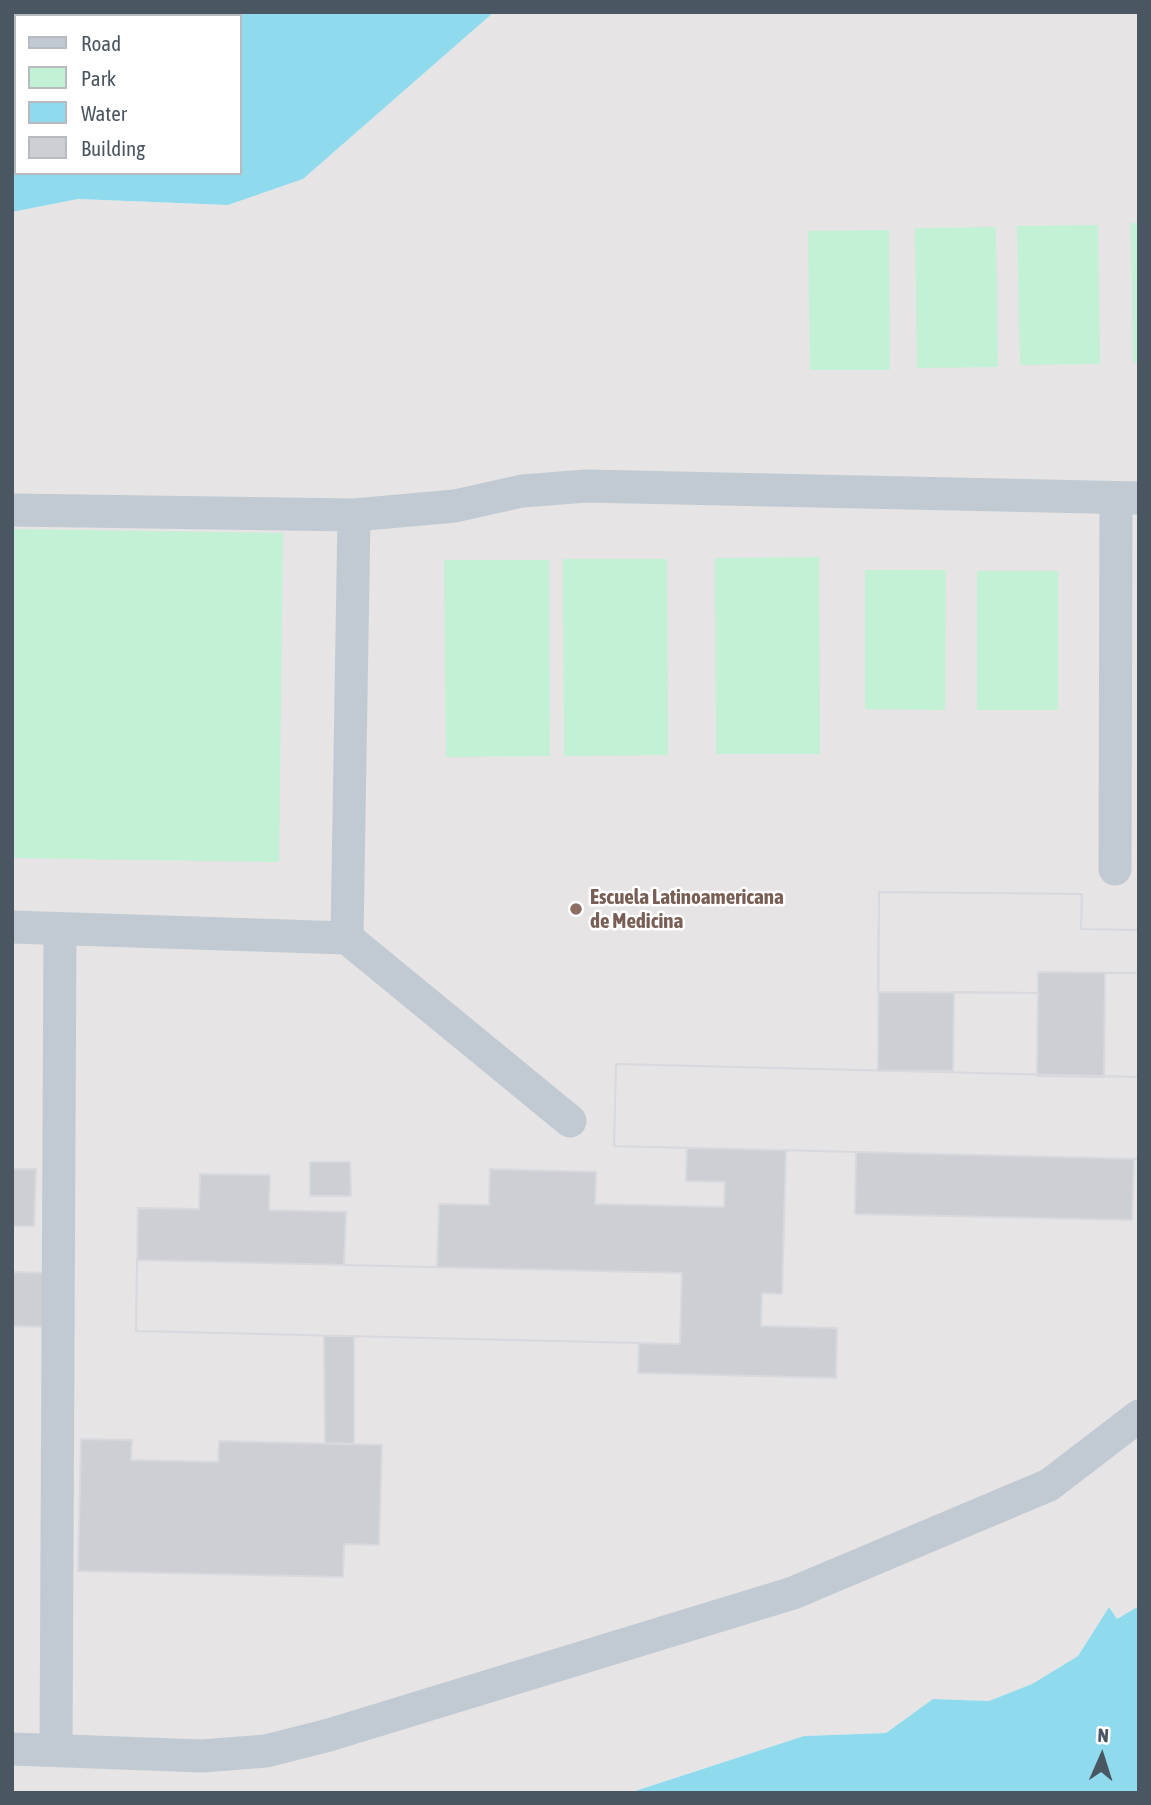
<!DOCTYPE html>
<style>
body{margin:0}
#map{position:relative;width:1151px;height:1805px;overflow:hidden;background:#f5f3f3;font-family:"Asap Condensed",sans-serif}
canvas{display:block}
.frame{position:absolute;inset:0;border:14px solid #4a5661;pointer-events:none}
.legend{position:absolute;left:14px;top:14px;width:228px;height:161px;box-sizing:border-box;background:#fff;border:2px solid #b7bbc0;margin:0;padding:9px 12px;list-style:none;font-size:21px;color:#4a5661}
.legend li{display:flex;align-items:center;gap:14px;height:35px}
.legend b{width:35px;border:2px solid #b7bbc0}
.north{position:absolute;left:1067px;top:1721px;width:70px;height:70px;-webkit-text-stroke:5px #fff;paint-order:stroke;rotate:3deg;font-size:19px;font-weight:700;line-height:28px;text-align:center;color:#4a5661}
.north::after{content:'';display:block;margin:auto;width:24px;height:32px;background:#4a5661;clip-path:polygon(50% 0,100% 100%,50% 72%,0 100%)}
</style>
<div id="map">
<canvas width="1151" height="1805"></canvas>
<div class="frame"></div>
<ul class="legend">
<li><b style="height:9px;background:#c1cad2"></b>Road</li>
<li><b style="height:19px;background:#c3f1d5"></b>Park</li>
<li><b style="height:19px;background:#90daee"></b>Water</li>
<li><b style="height:19px;background:#cdcfd5"></b>Building</li>
</ul>
<div class="north">N</div>
</div>
<script>
const c = document.querySelector('canvas').getContext('2d');
c.lineJoin = 'round';
function fill(path, color) {
  c.fillStyle = color;
  c.fill(path, 'evenodd');
}
function stroke(path, color, width, dash) {
  c.strokeStyle = color;
  c.lineWidth = width;
  c.lineCap = dash ? 'butt' : 'round';
  c.setLineDash(dash || []);
  c.stroke(path);
}
function write(font, color, halo, rows, align = 'center') {
  c.font = font + ' "Asap Condensed",sans-serif';
  c.lineWidth = 5;
  c.setLineDash([]);
  c.textBaseline = 'middle';
  c.strokeStyle = halo;
  c.fillStyle = color;
  for (const [text, x, y, turn = 0] of rows) {
    c.save();
    c.translate(x, y);
    c.rotate((+turn || 0) * Math.PI / 180);
    c.textAlign = isNaN(turn) ? turn : align;
    if (halo) c.strokeText(text, 0, 0);
    c.fillText(text, 0, 0);
    c.restore();
  }
}
const education = new Path2D(`
 M494 12H1139V1606L1117 1619 1109 1607 1078 1656 1032 1684 989 1701 933 1699 886 1733 804 1736 629 1793H12V212L78 199 228 205 303 179Z`);
const green = new Path2D(`
 M1131 223H1139V362H1133Z
 M1098 225 1100 364 1020 365 1017 226Z
 M996 227 998 367 917 368 915 228Z
 M889 230 890 370H810L808 231Z
 M12 529 283 533 279 862 12 858Z
 M819 557 820 754H716L715 558Z
 M563 559H667L668 755 564 756Z
 M444 560H549L550 756 446 757Z
 M865 570H946L945 710 865 709Z
 M977 571H1058V710H977Z`);
const water = new Path2D(`
 M12 12H494L303 179 228 205 78 199 12 212ZM16 16H240V173H16Z
 M1139 1606V1793H629L804 1736 886 1733 933 1699 989 1701 1032 1684 1078 1656 1109 1607 1117 1619Z`);
const building = new Path2D(`
 M879 892 1082 894 1081 929 1139 930V973H1105L1104 1077 1037 1076 1038 993 954 992 953 1071H878Z
 M879 892 1082 894 1081 929 1139 930V973L1038 972V993L878 992Z
 M616 1064 1139 1077V1159H1134L1132 1220 855 1214 856 1152 786 1150 782 1294 762 1293 761 1326 837 1328 836 1378 638 1373 639 1343 136 1331 138 1208 199 1209 200 1174 270 1175 269 1210 346 1212 344 1265 437 1267 439 1204 489 1205 490 1169 596 1172 595 1204 724 1207 725 1182 686 1181 687 1148 614 1146Z
 M616 1064 1139 1077V1159L614 1146Z
 M310 1162H350L351 1196H310Z
 M12 1169H36L34 1226H12Z
 M137 1260 682 1273 680 1344 136 1331Z
 M12 1272 51 1273 49 1327 12 1326Z
 M324 1336H354V1444L325 1443Z
 M81 1439 132 1440 131 1460 218 1462 219 1441 382 1445 379 1545 344 1544 343 1577 78 1571Z`);
const minor = new Path2D(`
 M12 510 354 515
 M1115 869 1116 498
 M12 927 347 938 354 515 455 506 522 491 586 486 1139 498
 M347 938 570 1121
 M12 1749 202 1756 266 1751 329 1735 793 1593 1049 1485 1139 1416
 M56 1750 60 929`);
const markers = [
 [576,909,7,"#8d6e63"]
];
const educationNames = [
 ["Escuela Latinoamericana",590,897],
 ["de Medicina",590,921]
];
fill(education, '#e6e4e5');
fill(green, '#c3f1d5');
fill(water, '#90daee');
fill(building, '#cdcfd5');
stroke(building, '#d7d9de', 2);
stroke(minor, '#c1cad2', 33);
for (const [x, y, r, color] of markers) {
  const dot = new Path2D();
  dot.arc(x, y, r, 0, 2 * Math.PI);
  c.fillStyle = color;
  c.fill(dot);
  stroke(dot, '#fff', 2.5);
}
write('bold 21px', '#785e54', '#fff', educationNames, 'left');
</script>
